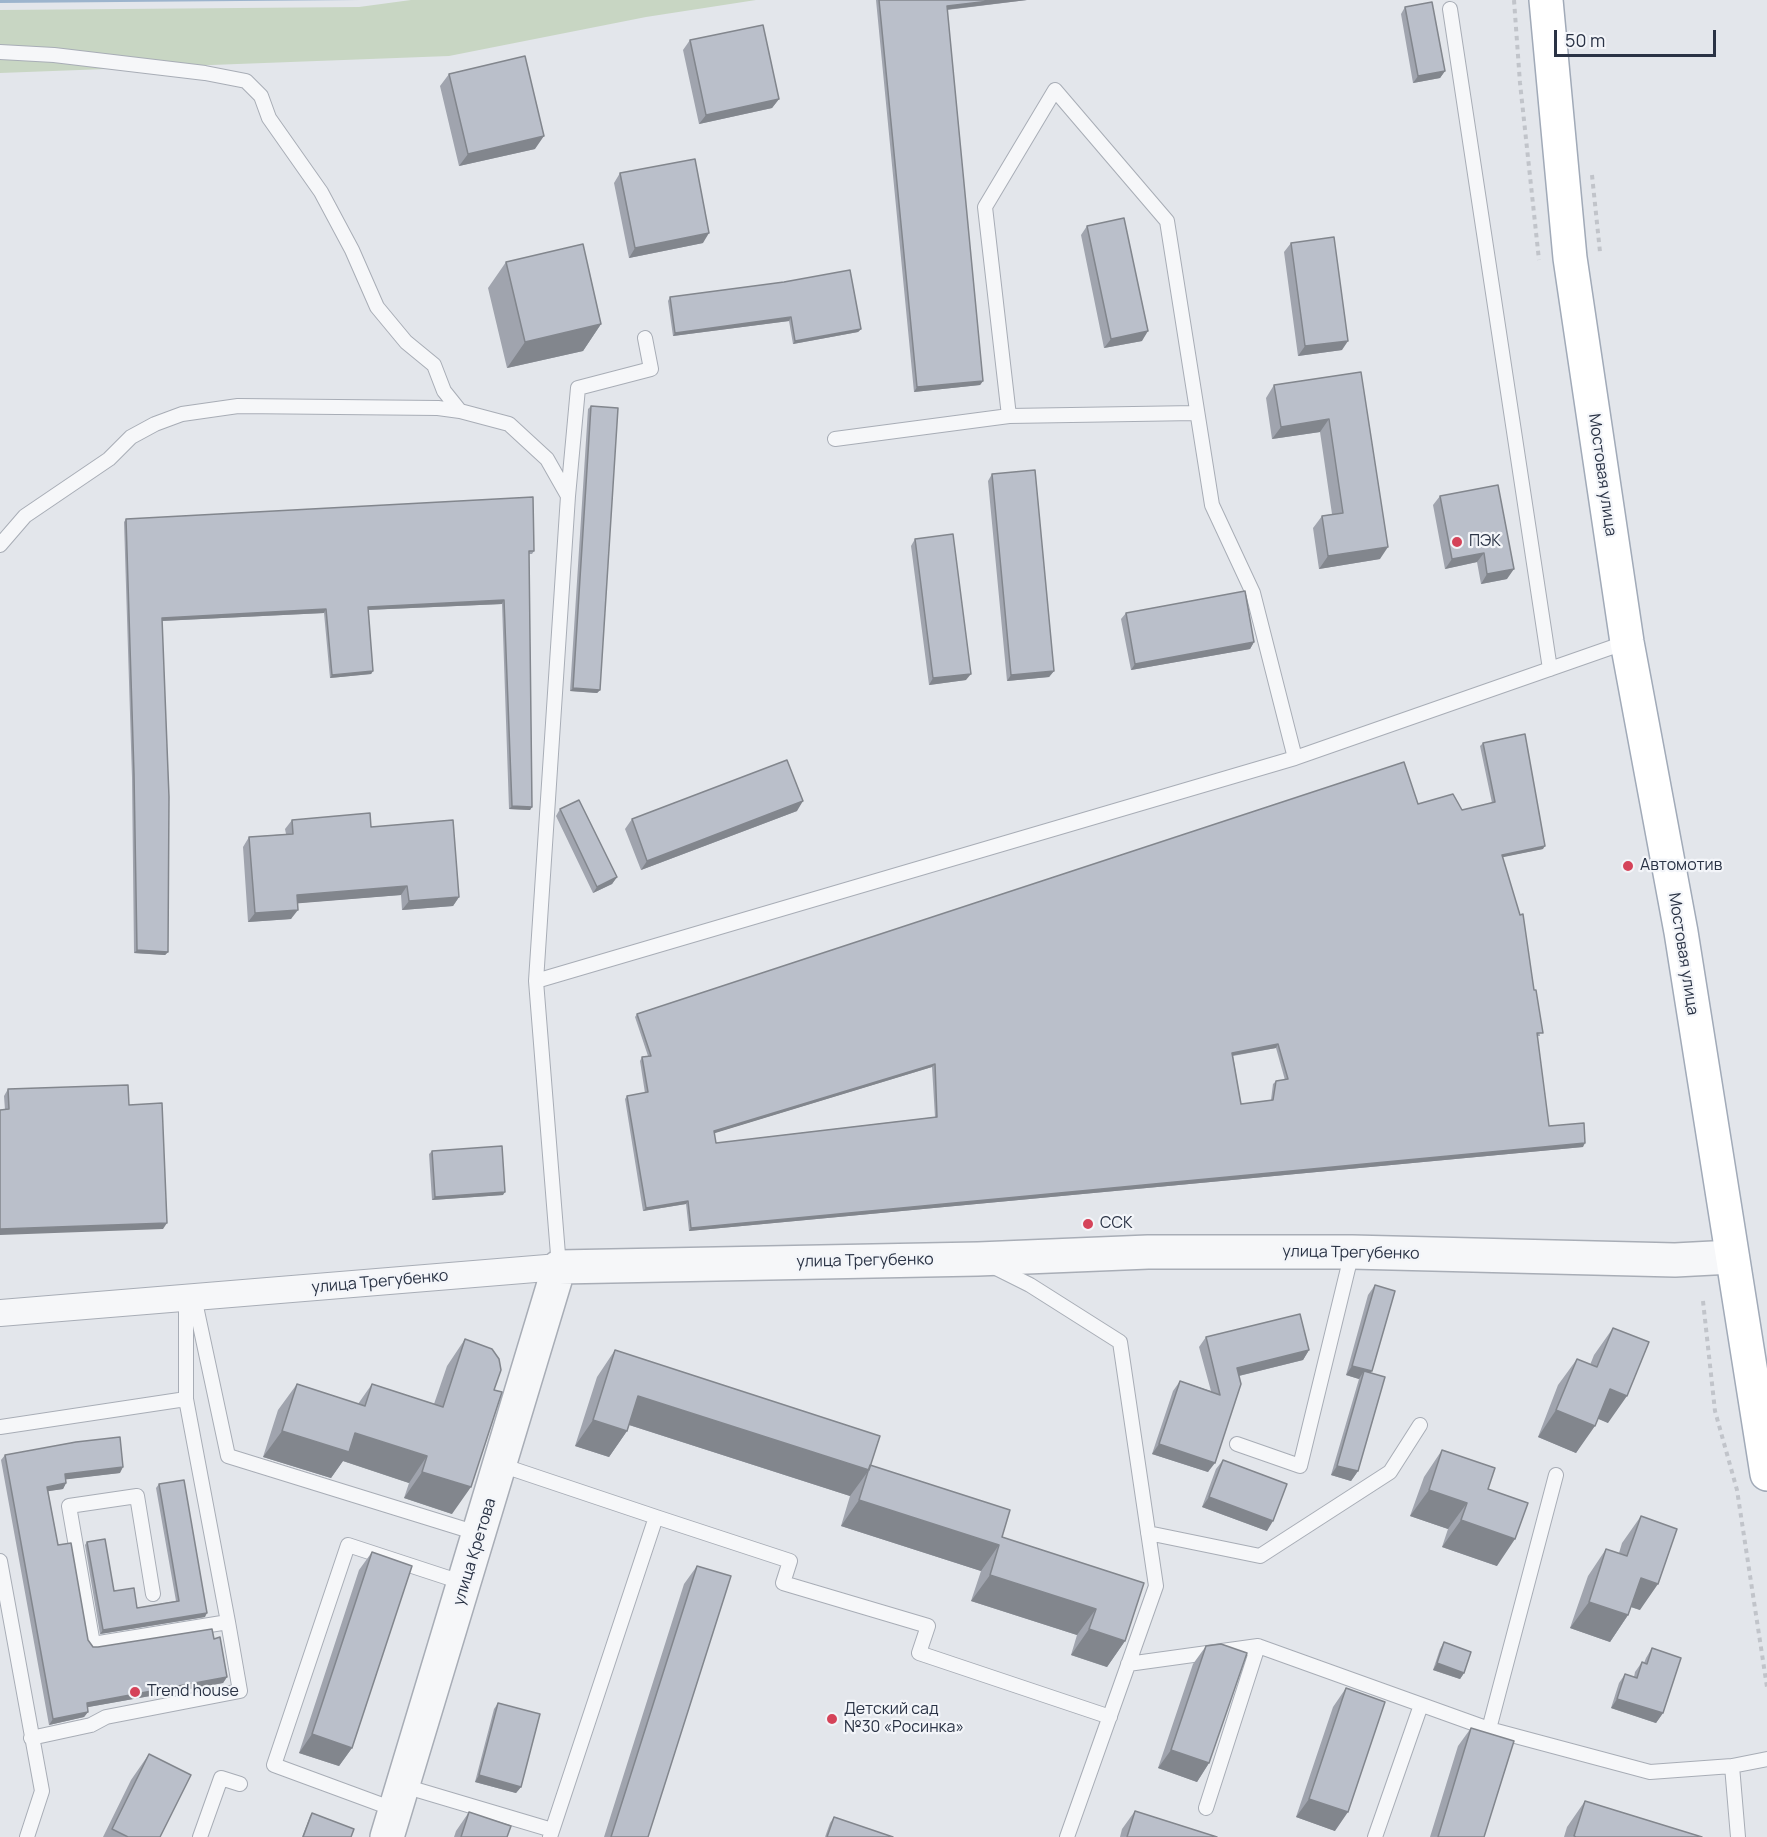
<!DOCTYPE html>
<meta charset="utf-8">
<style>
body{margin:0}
#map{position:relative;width:1767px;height:1837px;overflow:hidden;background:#e3e6eb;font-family:Manrope,sans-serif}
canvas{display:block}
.scale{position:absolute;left:1554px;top:30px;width:162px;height:27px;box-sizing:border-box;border:3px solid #2a3345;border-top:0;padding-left:8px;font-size:18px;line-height:21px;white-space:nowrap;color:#2a3345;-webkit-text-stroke:4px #f3f5f9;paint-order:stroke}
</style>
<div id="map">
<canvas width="1767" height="1837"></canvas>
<div class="scale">50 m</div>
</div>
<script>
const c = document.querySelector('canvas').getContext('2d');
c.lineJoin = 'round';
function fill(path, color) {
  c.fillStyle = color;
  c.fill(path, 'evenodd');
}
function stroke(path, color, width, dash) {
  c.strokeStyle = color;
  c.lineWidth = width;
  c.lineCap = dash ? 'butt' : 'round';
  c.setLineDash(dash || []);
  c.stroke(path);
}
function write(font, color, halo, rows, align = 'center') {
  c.font = font + ' Manrope,sans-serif';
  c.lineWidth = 4.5;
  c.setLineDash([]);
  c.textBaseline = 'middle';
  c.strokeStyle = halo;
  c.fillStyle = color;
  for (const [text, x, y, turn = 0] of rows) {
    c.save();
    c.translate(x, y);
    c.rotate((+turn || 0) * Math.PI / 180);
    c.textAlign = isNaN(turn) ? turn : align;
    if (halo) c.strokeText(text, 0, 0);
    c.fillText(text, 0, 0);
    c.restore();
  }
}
const green = new Path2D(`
 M411 0H756L646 17 449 56 0 73V10L359 7Z`);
const water = new Path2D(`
 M0 0H360L0 3Z`);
const path = new Path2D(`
 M1514 0 1520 83 1539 260
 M1592 175 1600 252
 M1703 1301 1715 1411 1737 1490 1767 1687`);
const service = new Path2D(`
 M1450 9 1550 669
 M0 52 54 55 205 73 246 81 261 96 269 118 321 192 352 250 377 307 406 342 434 365 444 391 460 411 509 424 547 459 568 496
 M1196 413 1009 416 985 207 1055 90 1167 221 1212 505 1253 593 1295 758
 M835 439 1009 416
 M0 545 25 516 109 459 131 437 155 424 182 414 238 406 438 408 460 411
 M536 981 1295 758 1627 642
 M992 1266 1030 1285 1120 1342 1156 1586 1067 1837
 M559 1267 536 981 568 496 578 388 651 369 645 338
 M194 1297 228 1456 480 1534
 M0 1427 186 1399
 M1237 1444 1300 1466 1352 1252
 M501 1465 656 1517
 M1148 1533 1260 1556 1390 1472 1420 1425
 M0 1561 42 1791 27 1837
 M153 1594 137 1496 69 1506 93 1644 228 1622 186 1399V1298
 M1128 1664 1258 1646 1489 1729 1650 1772 1732 1766 1767 1759
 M1489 1729 1556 1475
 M31 1738 91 1725 106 1717 240 1691 228 1622
 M1732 1766 1738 1837
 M404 1786 552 1830
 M1206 1808 1258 1646
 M396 1810 274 1765 348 1545 464 1583
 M200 1837 221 1778 240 1784
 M550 1837 656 1517 790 1561 783 1583 928 1626 919 1653 1110 1717
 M1375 1837 1421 1705`);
const minor = new Path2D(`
 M0 1313 559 1267`);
const tertiary = new Path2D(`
 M387 1837 559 1267 978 1259 1148 1252H1352L1675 1260 1732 1257`);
const primary = new Path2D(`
 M1546 0 1570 258 1627 642 1681 932 1767 1474`);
const wall = new Path2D(`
 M876 0H1027L947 10 983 381 980 385 914 392Z
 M1405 7 1445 71 1440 78 1413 83 1401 14Z
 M690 40 779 99 772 108 699 124 683 50Z
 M449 74 535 149 459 166 440 86Z
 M620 173 703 243 629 258 614 183Z
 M1087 226 1142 341 1104 348 1081 235Z
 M1291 243 1342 350 1298 356 1284 252Z
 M506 262 601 324 583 351 507 368 488 288Z
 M670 297 861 329 858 332 793 344 789 321 673 336 668 301Z
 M1361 372 1380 559 1319 569 1313 528 1322 516 1332 514 1320 432 1272 439 1266 398 1274 385Z
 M591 406 600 690 597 693 570 691 588 409Z
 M992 474 1054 671 1049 677 1007 681 988 481Z
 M1440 496 1507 579 1481 584 1477 562 1445 569 1433 505Z
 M126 519 534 551 532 554H529L532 807 530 810 509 809 502 604 368 610 373 671 371 674 330 678 324 613 162 621 168 952 165 955 134 953 132 778 124 522Z
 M915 539 966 680 929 685 911 546Z
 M1126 613 1254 642 1250 649 1131 670 1121 619Z
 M1483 743 1543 849 1502 857 1540 1036H1537L1549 1126 1583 1147 689 1231 686 1204 643 1211 625 1099 627 1096 645 1093 640 1061 642 1057 648 1056 635 1017 637 1014 1418 804 1462 810 1492 803 1480 746ZM1276 1048 1285 1080 1276 1081 1273 1084 1271 1100 1241 1104 1233 1056ZM932 1067 935 1117 716 1143 714 1133Z
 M560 809 617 877 612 884 593 893 556 816Z
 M797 811 641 870 625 829 632 819Z
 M292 820 371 827 459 897 453 906 402 910 401 895 297 903 291 919 248 922 243 847 249 837 286 834 285 829Z
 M8 1089 129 1105 163 1229 5 1110 4 1096Z
 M432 1151 503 1195 432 1200 429 1154Z
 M1375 1285 1371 1373 1358 1471 1351 1481 1331 1475 1359 1379 1346 1375 1368 1295Z
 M1613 1328 1608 1423 1598 1418 1576 1453 1538 1437 1558 1385 1577 1359 1590 1365 1594 1355Z
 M1206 1337 1309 1350 1303 1360 1239 1376 1208 1472 1152 1454 1173 1391 1180 1381 1211 1391 1199 1347Z
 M465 1339 452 1514 404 1498 409 1483 343 1461 331 1478 263 1457 278 1410 297 1384 358 1404 372 1384 434 1404 447 1366Z
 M615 1350 870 1465 1002 1537 1144 1583 1125 1641 1107 1667 1071 1655 1077 1635 971 1601 981 1571 841 1526 850 1496 629 1425 627 1431 609 1457 575 1446 597 1377Z
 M1442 1450 1488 1489 1497 1566 1442 1547 1448 1529 1410 1516 1424 1477Z
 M5 1455 120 1473 66 1479V1483L63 1489 48 1491 58 1545 88 1640 93 1647H98L214 1639 227 1677 223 1683 88 1707V1712L84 1717 49 1725 1 1460Z
 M1223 1460 1267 1531 1202 1507 1216 1469Z
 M159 1484 205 1617 100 1634 85 1545 87 1542 114 1591 137 1608 176 1601 156 1488Z
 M1641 1516 1640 1610 1631 1607 1628 1615 1610 1642 1570 1628 1588 1576 1606 1549 1619 1553 1622 1543Z
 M372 1552 352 1748 339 1766 299 1753 359 1570Z
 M697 1566 648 1837H604L684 1584Z
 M1444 1642 1464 1673 1460 1679 1433 1670 1440 1649Z
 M1206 1646 1209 1763 1197 1782 1158 1768 1193 1664Z
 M1652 1648 1663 1713 1656 1723 1611 1708 1619 1683 1625 1674 1634 1677 1635 1672 1642 1662 1644 1663 1646 1658Z
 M1346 1688 1335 1831 1296 1817 1333 1707Z
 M498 1703 521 1787 516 1793 475 1782 494 1709Z
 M1471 1728 1484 1837H1430L1458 1746Z
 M149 1754 160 1837H103L131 1780Z
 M1585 1801 1702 1837H1564L1567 1827Z
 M1135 1811 1217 1837H1120L1122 1829Z
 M469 1812 507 1837H454L456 1831Z
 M312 1813 351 1837H302L310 1816Z
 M834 1817 893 1837H825L830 1823Z`);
const shadedWall = new Path2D(`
 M998 0H1027L944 10 947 6Z
 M1445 71 1440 78 1413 83 1418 76Z
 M779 99 772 108 699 124 706 115Z
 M544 136 535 149 459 166 468 154Z
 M709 233 703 243 629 258 635 248Z
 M791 317 789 321 673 336 675 333Z
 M601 324 583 351 507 368 525 342Z
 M861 329 858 332 793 344 795 341Z
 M1148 331 1142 341 1104 348 1111 339Z
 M1348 341 1342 350 1298 356 1305 346Z
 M983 381 980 385 914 392 917 387Z
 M1329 419 1320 432 1272 439 1281 427Z
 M1388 547 1380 559 1319 569 1328 556Z
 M1484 553 1477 562 1445 569 1452 559Z
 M1514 569 1507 579 1481 584 1487 574Z
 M504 600 502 604 365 610 368 607Z
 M326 609 324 613 160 621 162 618Z
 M1254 642 1250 649 1131 670 1135 664Z
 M373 671 371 674 330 678 332 675Z
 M1054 671 1049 677 1007 681 1011 675Z
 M971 674 966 680 929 685 933 678Z
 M573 688 600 690 597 693 570 691Z
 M803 801 797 811 641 870 647 861Z
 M512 806 532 807 530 810 509 809Z
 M1545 846 1543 849 1499 858 1502 855Z
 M617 877 612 884 593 893 597 887Z
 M407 886 401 895 290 904 297 895Z
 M459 897 453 906 402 910 409 901Z
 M298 910 291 919 248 922 255 913Z
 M137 950 168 952 165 955 134 953Z
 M1278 1044 1276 1048 1230 1056 1232 1053Z
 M935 1064 932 1067 712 1134 714 1131Z
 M1585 1143 1583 1147 689 1231 691 1228Z
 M505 1192 503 1195 432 1200 435 1197Z
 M688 1201 686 1204 643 1211 646 1208Z
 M167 1223 163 1229 0 1235V1229Z
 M1309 1350 1303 1360 1230 1378 1237 1368Z
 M1352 1366 1372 1371 1365 1380 1364 1371 1359 1379 1346 1375Z
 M1610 1389 1627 1396 1608 1423 1591 1416Z
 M638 1396 869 1470 850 1496 620 1422Z
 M1556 1410 1595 1426 1576 1453 1538 1437Z
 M593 1420 627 1431 609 1457 575 1446Z
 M282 1431 355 1433 427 1456 409 1483 343 1461 331 1478 263 1457Z
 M1159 1444 1215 1463 1208 1472 1152 1454Z
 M1337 1466 1358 1471 1351 1481 1331 1475Z
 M123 1467 120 1473 61 1480 65 1474Z
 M422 1472 471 1487 452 1514 404 1498Z
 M66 1483 63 1489 43 1492 47 1487Z
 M1429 1490 1467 1503 1448 1529 1410 1516Z
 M1209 1497 1273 1521 1267 1531 1202 1507Z
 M859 1500 999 1545 981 1571 841 1526Z
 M1461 1520 1515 1539 1497 1566 1442 1547Z
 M990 1575 1096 1609 1077 1635 971 1601Z
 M1641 1578 1658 1584 1640 1610 1622 1604Z
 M1589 1602 1628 1615 1610 1642 1570 1628Z
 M207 1613 205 1617 100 1634 103 1630Z
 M1089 1629 1125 1641 1107 1667 1071 1655Z
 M1437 1663 1464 1673 1460 1679 1433 1670Z
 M227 1677 223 1683 83 1708 87 1703Z
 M1617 1699 1663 1713 1656 1723 1611 1708Z
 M88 1712 84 1717 49 1725 53 1719Z
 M312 1734 352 1748 339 1766 299 1753Z
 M1171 1750 1209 1763 1197 1782 1158 1768Z
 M479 1775 521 1787 516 1793 475 1782Z
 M1309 1799 1348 1812 1335 1831 1296 1817Z`);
const building = new Path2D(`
 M879 0H998L947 6 983 381 917 387Z
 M1432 2 1445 71 1418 76 1405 7Z
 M763 25 779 99 706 115 690 40Z
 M525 56 544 136 468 154 449 74Z
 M695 159 709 233 635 248 620 173Z
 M1124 218 1148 331 1111 339 1087 226Z
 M1334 237 1348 341 1305 346 1291 243Z
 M583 244 601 324 525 342 506 262Z
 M850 270 861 329 795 341 791 317 675 333 670 297 784 282Z
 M1361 372 1388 547 1328 556 1322 516 1343 513 1329 419 1281 427 1274 385Z
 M591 406 618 408 600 690 573 688Z
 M1035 470 1054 671 1011 675 992 474Z
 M1498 485 1514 569 1487 574 1484 553 1452 559 1440 496Z
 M533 497 534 551H529L532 807 512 806 504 600 368 607 373 671 332 675 326 609 162 618 169 797 168 952 137 950 134 774 126 519Z
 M953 534 971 674 933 678 915 539Z
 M1245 591 1254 642 1135 664 1126 613Z
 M1525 734 1545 846 1502 855 1520 915 1523 914 1534 990H1536L1543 1033H1537L1549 1126 1584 1123 1585 1143 691 1228 688 1201 646 1208 627 1096 648 1092 642 1057 651 1056 637 1014 1404 762 1418 804 1453 794 1462 810 1495 802 1483 743ZM1278 1044 1288 1079 1276 1081 1273 1100 1241 1104 1232 1053ZM935 1064 937 1117 716 1143 714 1131Z
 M787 760 803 801 647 861 632 819Z
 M579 800 617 877 597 887 560 809Z
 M370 813 371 827 453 820 459 897 409 901 407 886 297 895 298 910 255 913 249 837 293 834 292 820Z
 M128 1085 129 1105 162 1103 167 1223 0 1229V1110L9 1109 8 1089Z
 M502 1146 505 1192 435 1197 432 1151Z
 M1375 1285 1395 1291 1372 1371 1352 1366Z
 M1300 1314 1309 1350 1237 1368 1241 1384 1215 1463 1159 1444 1180 1381 1220 1395 1206 1337Z
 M1613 1328 1649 1342 1627 1396 1610 1389 1595 1426 1556 1410 1577 1359 1597 1367Z
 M465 1339 492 1349 499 1359 501 1370 494 1390 502 1392 471 1487 422 1472 427 1456 355 1433 349 1452 282 1431 297 1384 365 1406 372 1384 443 1407Z
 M615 1350 880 1436 869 1470 638 1396 627 1431 593 1420Z
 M1364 1371 1385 1377 1358 1471 1337 1466Z
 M120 1437 123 1467 65 1474 66 1483 47 1487 58 1545 71 1543 88 1640 93 1647H98L212 1629 214 1639 220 1637 227 1677 87 1703 88 1712 53 1719 5 1455 76 1442Z
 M1442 1450 1495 1468 1488 1489 1528 1503 1515 1539 1461 1520 1467 1503 1429 1490Z
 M1223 1460 1287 1484 1273 1521 1209 1497Z
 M870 1465 1010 1510 1002 1537 1144 1583 1125 1641 1089 1629 1096 1609 990 1575 999 1545 859 1500Z
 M184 1480 207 1613 103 1630 87 1542 105 1539 114 1591 134 1588 137 1608 179 1601 159 1484Z
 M1641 1516 1677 1529 1658 1584 1641 1578 1628 1615 1589 1602 1606 1549 1627 1556Z
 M372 1552 412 1566 352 1748 312 1734Z
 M697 1566 731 1576 648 1837H611Z
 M1444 1642 1471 1652 1464 1673 1437 1663Z
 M1221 1644 1247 1653 1209 1763 1171 1750 1206 1646Z
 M1652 1648 1681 1658 1663 1713 1617 1699 1625 1674 1637 1678 1642 1662 1647 1664Z
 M1346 1688 1385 1702 1348 1812 1309 1799Z
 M498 1703 540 1714 521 1787 479 1775Z
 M1471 1728 1514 1741 1484 1837H1438Z
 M149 1754 191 1775 160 1837H128L112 1829Z
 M1585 1801 1702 1837H1576L1574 1836Z
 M1135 1811 1217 1837H1127Z
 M469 1812 511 1826 507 1837H461Z
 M312 1813 354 1829 351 1837H303Z
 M834 1817 893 1837H827Z`);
const markers = [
 [1457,542,6,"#d54359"],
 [1628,866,6,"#d54359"],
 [1088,1224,6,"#d54359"],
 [135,1692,6,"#d54359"],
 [832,1719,6,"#d54359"]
];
const streetNames = [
 ["Мостовая улица",1602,475,82],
 ["Мостовая улица",1683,954,81],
 ["улица Трегубенко",1351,1253,1],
 ["улица Трегубенко",865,1261,-1],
 ["улица Трегубенко",380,1282,-5],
 ["улица Кретова",475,1552,-73]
];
const poiNames = [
 ["ПЭК",1469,542],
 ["Автомотив",1640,866],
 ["ССК",1100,1224],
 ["Trend house",147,1692],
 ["Детский сад",844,1710],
 ["№30 «Росинка»",844,1728]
];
fill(green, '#c8d6c3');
fill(water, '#9cb4cd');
stroke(service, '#a8adb6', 16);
stroke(minor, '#a8adb6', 28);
stroke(tertiary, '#a8adb6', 36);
stroke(primary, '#a1aab8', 36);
stroke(path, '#c1c4ca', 4, [4.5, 4.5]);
stroke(service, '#f6f7f9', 14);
stroke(minor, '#f6f7f9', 26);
stroke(tertiary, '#f6f7f9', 33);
stroke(primary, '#fff', 33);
fill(wall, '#a0a4ae');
fill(shadedWall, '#82868d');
fill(building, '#babfca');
stroke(building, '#82868d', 1.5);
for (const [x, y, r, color] of markers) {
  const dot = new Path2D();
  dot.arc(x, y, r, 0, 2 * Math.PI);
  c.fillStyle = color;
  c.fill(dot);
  stroke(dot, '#f3f5f9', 2);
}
write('16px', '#2a3345', '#f3f5f9', streetNames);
write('16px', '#2a3345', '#f3f5f9', poiNames, 'left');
</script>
